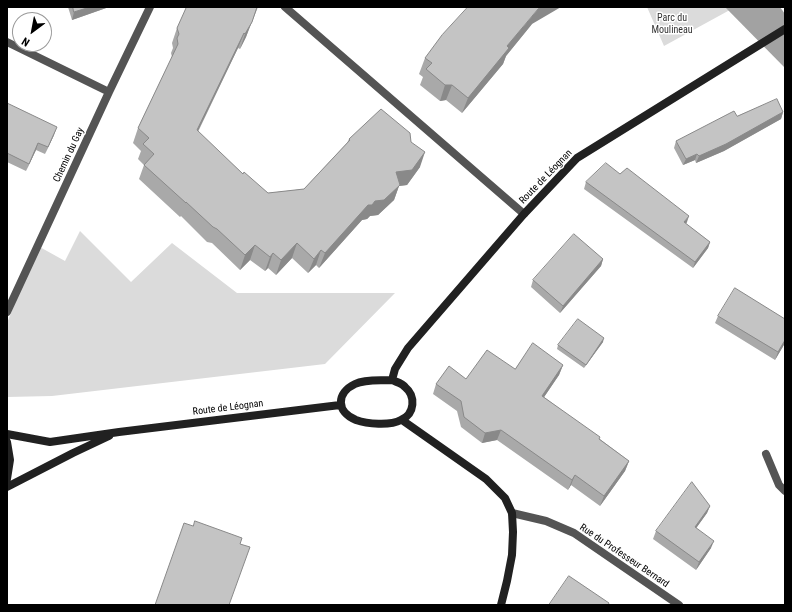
<!DOCTYPE html>
<meta charset="utf-8">
<style>
body{margin:0}
#map{position:relative;width:792px;height:612px;overflow:hidden;background:#fff;font-family:"Roboto Condensed",sans-serif}
canvas{display:block}
.frame{position:absolute;inset:0;border:8px solid #000;pointer-events:none}
.north{position:absolute;left:12px;top:12px;width:40px;height:40px;box-sizing:border-box;background:#fff;border:1px solid #999;border-radius:50%;rotate:212deg;font-size:11px;font-weight:700;line-height:16px;text-align:center;color:#000}
.north::after{content:'';display:block;margin:auto;width:14px;height:18px;background:#000;clip-path:polygon(50% 0,100% 100%,50% 72%,0 100%)}
</style>
<div id="map">
<canvas width="792" height="612"></canvas>
<div class="frame"></div>
<div class="north">N</div>
</div>
<script>
const c = document.querySelector('canvas').getContext('2d');
c.lineJoin = 'round';
function fill(path, color) {
  c.fillStyle = color;
  c.fill(path, 'evenodd');
}
function stroke(path, color, width, dash) {
  c.strokeStyle = color;
  c.lineWidth = width;
  c.lineCap = dash ? 'butt' : 'round';
  c.setLineDash(dash || []);
  c.stroke(path);
}
function write(font, color, halo, rows, align = 'center') {
  c.font = font + ' "Roboto Condensed",sans-serif';
  c.lineWidth = 3;
  c.setLineDash([]);
  c.textBaseline = 'middle';
  c.strokeStyle = halo;
  c.fillStyle = color;
  for (const [text, x, y, turn = 0] of rows) {
    c.save();
    c.translate(x, y);
    c.rotate((+turn || 0) * Math.PI / 180);
    c.textAlign = isNaN(turn) ? turn : align;
    if (halo) c.strokeText(text, 0, 0);
    c.fillText(text, 0, 0);
    c.restore();
  }
}
const green = new Path2D(`
 M647 7H739L728 11 664 46Z
 M80 231 131 282 172 243 237 293H395L325 364 52 396 7 397V323L38 246 65 261Z`);
const water = new Path2D(`
 M725 7H780L785 14V68Z`);
const lane = new Path2D(`
 M285 7 524 214
 M766 454 779 485 785 491`);
const street = new Path2D(`
 M7 42 109 92
 M7 312 109 92 150 7
 M512 513 546 521 574 533 679 605`);
const secondary = new Path2D(`
 M392 380 395 369 408 348 524 214 577 158 785 29
 M392 380C396 382 402 383 405 387 416 396 415 414 401 420 390 426 367 424 356 420 336 412 336 393 355 384 366 379 380 381 392 380Z
 M402 420 486 479 505 498 512 513 513 532 512 555 507 581 501 605
 M7 434 50 442 119 432 340 405
 M7 442 10 460 7 479
 M7 487 73 453 109 436`);
const wall = new Path2D(`
 M68 7H109L72 20Z
 M187 7H258L246 37 240 49 238 48 198 132 243 174 268 193 304 189 347 143 349 139 411 142 420 167 407 185 399 186 394 200 378 215 370 216 367 219 362 220 319 268 316 265 308 273 292 258 276 275 268 268 265 271 250 260 240 270 212 243 207 242 181 216 180 217 139 179 144 165 138 159 141 151 133 143 138 128 172 57 171 53 173 48 172 43 177 28Z
 M532 24 506 56 503 64 462 113 446 100 440 101 420 85 423 77 419 74 425 58Z
 M7 103 54 135 45 154 36 150 26 171 7 162Z
 M783 112 781 119 724 151 696 163 695 160 683 165 674 148 676 141 737 116Z
 M620 174 687 222 686 224 710 242 708 248 693 268 584 189 586 182Z
 M603 259 601 266 560 313 531 287 533 280Z
 M718 316 785 343 775 360 715 323Z
 M603 342 584 368 557 349 558 345Z
 M563 365 559 375 544 397 629 461 625 471 600 506 571 485 568 490 497 440 482 443 461 427 457 411 433 394 436 384 466 379 515 369Z
 M710 506 707 513 696 528 711 548 696 570 653 539 656 531Z`);
const shadedWall = new Path2D(`
 M90 7H109L72 20 74 12Z
 M257 7 246 37 240 49 245 34Z
 M541 7H561L532 24 506 56 503 64 462 113 468 98 507 46 538 9Z
 M244 33 238 48 191 145 197 130Z
 M445 85H452L446 100 440 101Z
 M783 112 781 119 724 151 696 163 699 156Z
 M57 127 54 135 45 154 48 147Z
 M38 143 36 150 26 171Z
 M425 152 420 167 407 185 399 186 394 200 378 215 370 216 367 219 362 220 319 268 325 253 396 172Z
 M697 154 695 160 683 165 686 159Z
 M689 216 687 222 682 228 684 222Z
 M710 242 708 248 693 268 695 262Z
 M297 243 292 258 276 275 281 260Z
 M255 245 250 260 240 270 245 255Z
 M321 250 316 265 308 273 314 259Z
 M273 253 268 268 265 271 270 257Z
 M603 259 601 266 560 313 563 306Z
 M604 338 603 342 584 368Z
 M785 340V343L775 360 778 352Z
 M563 365 559 375 538 406 542 396Z
 M501 430 497 440 482 443 485 433Z
 M629 461 625 471 600 506 604 496Z
 M575 475 571 485 568 490 572 480Z
 M710 506 707 513 692 534 695 527Z
 M714 541 711 548 696 570 699 562Z`);
const building = new Path2D(`
 M73 7H90L74 12Z
 M187 7H257L252 22 245 34 244 33 197 130 243 174 244 172 268 193 304 189 350 140 349 139 381 109 410 133 411 142 425 152 412 170 396 172 400 185 384 200 375 201 372 205H368L325 253 321 250 314 259 297 243 281 260 273 253 270 257 255 245 245 255 217 229 213 227 186 202V203L144 165 154 154 143 144 149 138 138 128 178 44 177 38 179 34 177 28 186 8Z
 M468 7H541L538 9 507 46 509 48 468 98 452 85H445L426 69 432 63 425 58 442 35Z
 M777 99 783 112 726 144 699 156 697 154 686 159 676 141 734 111 737 116Z
 M7 103 57 127 48 147 38 143 29 164 7 153Z
 M606 163 620 174 627 168 689 216 684 222 710 242 695 262 586 182Z
 M574 234 603 259 563 306 533 280Z
 M735 288 785 319V340L778 352 718 316Z
 M578 319 604 338 586 365 558 345Z
 M533 343 563 365 542 396 600 437 599 439 629 461 604 496 575 475 572 480 501 430 485 433 464 417 461 401 436 384 449 366 466 379 487 350 515 369Z
 M692 482 710 506 695 527 714 541 699 562 656 531Z
 M195 521 242 538 240 544 250 547 229 605H155L184 523 193 526Z
 M569 576 609 603 608 605H549Z`);
const parkNames = [
 ["Parc du",672,18],
 ["Moulineau",672,30]
];
const streetNames = [
 ["Chemin du Gay",69,155,-65],
 ["Route de Léognan",546,177,-46],
 ["Route de Léognan",228,408,-7],
 ["Rue du Professeur Bernard",624,556,34]
];
fill(green, '#dbdbdb');
fill(water, '#a2a2a2');
stroke(lane, '#545454', 8);
stroke(street, '#545454', 8);
stroke(secondary, '#212121', 8);
fill(wall, '#a9a9a9');
fill(shadedWall, '#898989');
fill(building, '#c4c4c4');
stroke(building, '#898989', 1);
write('10px', '#323232', '#fff', parkNames);
write('10px', '#000', '#fff', streetNames);
</script>
